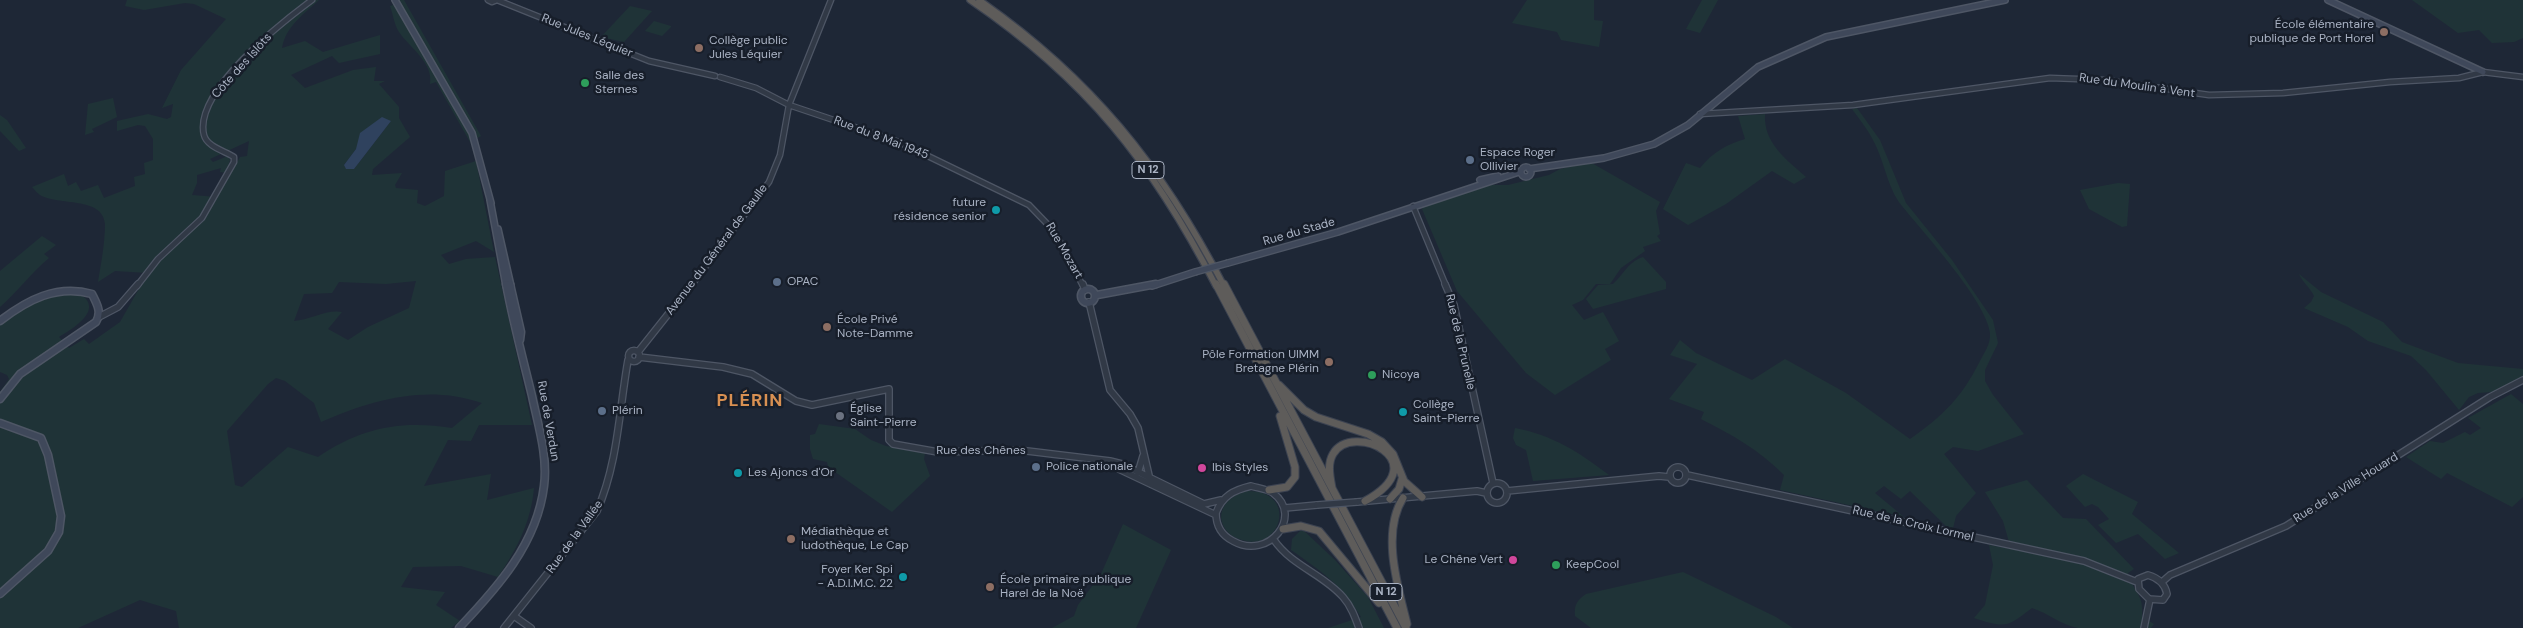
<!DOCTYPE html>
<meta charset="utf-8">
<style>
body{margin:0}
canvas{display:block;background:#1e2736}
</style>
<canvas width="2523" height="628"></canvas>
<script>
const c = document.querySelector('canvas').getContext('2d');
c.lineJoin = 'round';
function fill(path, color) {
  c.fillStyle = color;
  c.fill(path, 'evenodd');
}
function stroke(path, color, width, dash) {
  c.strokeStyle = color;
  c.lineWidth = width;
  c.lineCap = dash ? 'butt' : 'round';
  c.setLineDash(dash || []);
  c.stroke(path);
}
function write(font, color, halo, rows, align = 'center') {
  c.font = font + ' "DM Sans",sans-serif';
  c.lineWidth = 5;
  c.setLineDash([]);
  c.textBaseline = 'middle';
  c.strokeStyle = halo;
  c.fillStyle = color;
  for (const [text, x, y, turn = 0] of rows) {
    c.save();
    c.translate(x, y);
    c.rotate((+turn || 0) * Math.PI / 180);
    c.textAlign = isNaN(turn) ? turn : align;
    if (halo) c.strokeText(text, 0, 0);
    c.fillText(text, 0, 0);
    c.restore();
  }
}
const green = new Path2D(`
 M127 0H319C305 13 285 27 282 48L305 41 323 52 380 35V54L339 63 332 56 291 75 305 88 353 70 376 67 374 81H385L379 84 399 107V118L410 137 373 169 372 175 402 173 395 185 396 188 418 190 417 203 425 206 444 196 445 171 476 161 494 252 476 241 441 255 449 264 466 259 495 257 532 425H479L471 441 448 440 424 486 491 474 487 500 534 488C531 522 517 549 498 577L461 566 413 567 401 587 445 592 436 605 460 621 451 628H179L176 611 140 600 78 628H0V392L9 379 7 375 0 372V318L53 295 80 294C105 310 72 329 59 337L69 348 84 339 89 344 120 322 148 273 115 271 98 282C101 264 105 243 105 224 103 196 58 206 40 195 37 193 35 190 32 187L64 174 68 186 76 182 81 191 98 185 104 198 135 186 134 177 145 174 144 163 153 160V139L145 126 138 125 117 131V121L148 114 167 119 171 117 173 104 162 108 181 70 226 19 194 4 185 3 144 10 125 6ZM391 121 354 169 344 165 356 149ZM249 141 247 156 240 157 217 197 192 195 197 183V175L221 168 220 172 226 173 230 160 228 156 213 162 210 159ZM416 281 409 308 368 327 348 340 328 329 342 312C327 309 310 320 294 321L304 294 332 293 339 282 386 284ZM276 378 285 381 314 403 321 422C372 400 426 384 482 403L452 428C400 420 361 428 318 457L288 447 242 487 235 485 227 431 268 384Z
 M391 0H404L481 136 470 142 436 82 430 84C434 63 409 47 399 32 394 24 393 14 390 6L393 5Z
 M1527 0H1594V20L1603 21 1599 47 1561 40 1557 32 1512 23Z
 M1702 0H1718L1700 33 1686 29Z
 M2412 0H2523V38L2514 42 2492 43 2479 30 2458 33Z
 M630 6 652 11 624 42 601 37Z
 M654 21 671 26V27L662 36 645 31Z
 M113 98 117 117 92 129 94 132 85 135 88 104Z
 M1857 108 1880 140 1906 203 1952 260 1993 320 1998 343 1985 370V381L1993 395 2024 434 1978 451 1953 447 1944 454 1976 493 1956 516 1953 528 1947 527 1910 491 1901 499 1884 486 1875 493 1904 517 1780 490 1784 475C1758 449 1734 436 1701 419L1704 412 1669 399 1697 364 1670 355 1680 340 1696 353 1752 380 1785 359 1846 393 1910 439C1943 416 1962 397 1980 361 1984 353 1991 344 1990 333 1987 302 1923 232 1902 206 1888 189 1885 164 1875 144 1869 131 1860 120 1852 109Z
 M1765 114C1763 143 1787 160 1806 177L1794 184 1772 171 1726 204 1688 225 1663 209 1686 163 1700 168C1713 152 1726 145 1745 139L1738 116Z
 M0 115 7 120 26 148 19 151 0 131Z
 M1590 162 1660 202 1656 211 1660 234 1657 236 1661 241 1643 247 1645 251 1621 268 1610 284H1596L1583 300 1572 305 1584 320 1603 312 1619 341 1605 349 1611 360 1555 395 1526 373 1457 291 1422 209 1425 204 1491 185H1508L1549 175 1560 169Z
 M2118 183 2130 184 2127 226 2122 227 2089 209 2080 190Z
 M42 236 56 245 44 254 49 258C31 273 18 291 0 307V271Z
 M1643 257 1666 282V289L1593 309 1586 299 1598 285 1613 284C1624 274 1628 262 1643 257Z
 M2299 274 2321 292 2383 322 2402 342 2458 363 2523 369V381L2492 392 2478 393 2469 397 2459 410 2426 370 2411 356 2368 341 2348 327 2304 308 2311 302 2314 296C2310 287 2302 282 2299 274Z
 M2511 394 2523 404V497L2512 507 2447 473 2441 479 2406 457 2430 441 2443 443 2465 432 2470 435 2481 428 2468 418Z
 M819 424 855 429 871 440 886 446 925 453 924 459 930 476 892 512 828 467 827 462 813 459 810 449V435L815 434Z
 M1515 428C1552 435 1579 452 1609 475L1533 481 1526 450 1516 445 1513 438Z
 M2083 474 2138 502 2132 514 2179 553 2165 559 2138 534 2116 543 2098 525 2109 519 2098 507 2092 504 2085 507 2066 486Z
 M2027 480 2063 518 2086 519 2134 569 2128 573C2134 594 2144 593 2142 617L2154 624 2151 628C2129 628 2099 628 2078 628 2061 625 2048 613 2032 608 2006 628 2005 628 1974 618L1985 605 1993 565 1989 545 2011 549 2003 521 1985 492Z
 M1247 491C1299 490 1282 553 1242 540 1235 538 1230 535 1226 530 1213 512 1229 495 1247 491Z
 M1123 524 1171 550 1136 628H1052L1074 616 1078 605 1101 574Z
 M1302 529 1335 560 1368 597 1384 628H1328L1361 617C1341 584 1321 571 1291 550L1292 539Z
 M1683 572 1776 617 1793 628H1591L1575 616C1574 605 1577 600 1586 594Z`);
const water = new Path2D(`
 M382 117 391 121 354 169H346L344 165 356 149 360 133Z`);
const tertiaryFar1 = new Path2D(`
 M488 0 492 2 497 0
 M497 0 649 61 715 76
 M720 77 756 88 789 105 899 142 1029 205 1055 232 1083 286
 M1700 114 1853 105 2050 78 2105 80 2209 95 2283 93 2390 82 2459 78 2483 72 2523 77
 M1413 206 1446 286
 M137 286 158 259 202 218 234 162V157C225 151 207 147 204 135 193 92 281 23 312 0
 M691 286 769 182 780 155 789 105 831 0`);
const tertiary = new Path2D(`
 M1083 284 1085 290
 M1445 284 1454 305 1493 483
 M1089 302 1110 390 1130 414 1138 428 1151 484
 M99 317 118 307 138 284
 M628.5 356a5.5 5.5 0 1 1 11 0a5.5 5.5 0 1 1-11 0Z
 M638 352 692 284
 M639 357 723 367 752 374 796 401 812 405 889 389V440L893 444 938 452 1019 450 1110 461 1122 464 1204 504 1221 500
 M1108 464 1216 515
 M1670 475a8 8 0 1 1 16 0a8 8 0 1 1-16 0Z
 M1138 473 1143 456
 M1687 475 2084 561 2137 582
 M1487 493a10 10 0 1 1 20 0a10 10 0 1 1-20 0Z
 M1251 486C1258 488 1268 489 1273 493 1304 516 1269 561 1233 541 1221 535 1216 526 1216 513 1222 496 1234 490 1251 486Z
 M1507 491 1659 476 1669 477
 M1357 502 1477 491 1486 493
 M1285 508 1317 505
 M1274 540C1292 566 1323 574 1343 597 1351 606 1355 617 1359 628
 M2148 575C2158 578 2165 583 2167 594L2163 600 2149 599 2139 589 2138 579Z
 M2162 582 2170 575 2286 526 2490 397 2523 380
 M514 616 531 628
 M504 628 597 511C618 463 619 411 628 360
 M2144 628 2150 599`);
const secondaryFar1 = new Path2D(`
 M395 0 472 133 491 203
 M2328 0 2483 72
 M1521 172a5 5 0 1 1 10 0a5 5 0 1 1-10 0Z
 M1529 169 1604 158 1654 144 1688 125 1758 67 1826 37 2005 0
 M1482 184 1480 180 1498 176
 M490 200 506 286
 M498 229 511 286
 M1228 263 1338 232 1519 172
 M1152 286 1195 272`);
const secondary = new Path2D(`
 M510 284 521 332 520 340
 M1081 296a7 7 0 1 1 14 0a7 7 0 1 1-14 0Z
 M1097 295 1156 284
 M0 321C27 300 57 284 92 294 97 304 102 312 96 322L20 374 0 399
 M0 423 41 438 48 455 61 516 59 532 48 551 0 594
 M459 628C497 588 537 544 544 486 548 456 538 425 532 396 523 359 513 322 506 284`);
const trunkFar1 = new Path2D(`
 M970 0C1086 79 1152 162 1216 286
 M979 0C1090 77 1162 166 1224 286`);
const trunk = new Path2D(`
 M1216 284 1397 628
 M1224 284 1406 628
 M1279 385 1304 410 1316 417 1368 434 1382 442 1393 454 1404 481 1422 497
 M1332 488C1330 477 1327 464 1333 454 1352 421 1438 461 1365 501
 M1269 490 1287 487 1295 477V467L1280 416
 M1403 498C1381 533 1398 587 1407 624
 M1390 499 1399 489 1402 479
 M1283 529 1301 526 1319 531 1379 603`);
const tertiaryBridge = new Path2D(`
 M1317 505 1357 502`);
const secondaryBridge = new Path2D(`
 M1195 272 1228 263`);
const markers = [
 [2384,32,5,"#8d6e63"],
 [699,48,5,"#8d6e63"],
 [585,83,5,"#2e9e5b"],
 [1470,160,5,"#5c6f8a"],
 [996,210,5,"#0f9aa8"],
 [777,282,5,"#5c6f8a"],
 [827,327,5,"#8d6e63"],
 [1329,362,5,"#8d6e63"],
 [1372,375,5,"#2e9e5b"],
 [602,411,5,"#5c6f8a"],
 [1403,412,5,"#0f9aa8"],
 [840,416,5,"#6b7280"],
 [1036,467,5,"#5c6f8a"],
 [1202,468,5,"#d1479c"],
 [738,473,5,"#0f9aa8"],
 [791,539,5,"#8d6e63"],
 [1513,560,5,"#d1479c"],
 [1556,565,5,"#2e9e5b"],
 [903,577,5,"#0f9aa8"],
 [990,587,5,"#8d6e63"]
];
const shields = [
 [1148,170,32],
 [1386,592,32]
];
const shieldNames = [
 ["N 12",1148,170],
 ["N 12",1386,592]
];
const poiNames = [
 ["École élémentaire",2374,25,"right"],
 ["publique de Port Horel",2374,39,"right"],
 ["Collège public",709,41],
 ["Jules Léquier",709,55],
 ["Salle des",595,76],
 ["Sternes",595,90],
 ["Espace Roger",1480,153],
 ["Ollivier",1480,167],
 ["future",986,203,"right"],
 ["résidence senior",986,217,"right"],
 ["OPAC",787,282],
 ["École Privé",837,320],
 ["Note-Damme",837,334],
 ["Pôle Formation UIMM",1319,355,"right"],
 ["Bretagne Plérin",1319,369,"right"],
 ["Nicoya",1382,375],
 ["Collège",1413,405],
 ["Saint-Pierre",1413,419],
 ["Église",850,409],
 ["Saint-Pierre",850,423],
 ["Plérin",612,411],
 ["Police nationale",1046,467],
 ["Ibis Styles",1212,468],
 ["Les Ajoncs d'Or",748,473],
 ["Médiathèque et",801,532],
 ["ludothèque, Le Cap",801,546],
 ["Le Chêne Vert",1503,560,"right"],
 ["KeepCool",1566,565],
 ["Foyer Ker Spi",893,570,"right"],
 ["- A.D.I.M.C. 22",893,584,"right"],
 ["École primaire publique",1000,580],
 ["Harel de la Noë",1000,594]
];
const streetNames = [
 ["Rue Jules Léquier",587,36,22],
 ["Côte des Islôts",242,66,-48],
 ["Rue du Moulin à Vent",2137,86,8],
 ["Rue du 8 Mai 1945",881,138,21],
 ["Rue du Stade",1299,232,-16],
 ["Avenue du Général de Gaulle",717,250,-53],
 ["Rue Mozart",1064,251,60],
 ["Rue de la Prunelle",1460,342,77],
 ["Rue de Verdun",548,421,80],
 ["Rue des Chênes",981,451],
 ["Rue de la Ville Houard",2346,488,-32],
 ["Rue de la Croix Lormel",1913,524,13],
 ["Rue de la Vallée",575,537,-54]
];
const districtNames = [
 ["PLÉRIN",750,401]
];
fill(green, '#1f3337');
fill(water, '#2f425e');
stroke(tertiaryFar1, '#4e5665', 7);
stroke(tertiary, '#4e5665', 8);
stroke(secondaryFar1, '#4e5665', 8);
stroke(secondary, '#4e5665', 9);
stroke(trunkFar1, '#3c4351', 8);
stroke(trunk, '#3c4351', 9);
stroke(tertiaryFar1, '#313946', 4.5);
stroke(tertiary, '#313946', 5.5);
stroke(secondaryFar1, '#3f485a', 5);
stroke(secondary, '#3f485a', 6);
stroke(trunkFar1, '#5e5c5a', 5.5);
stroke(trunk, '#5e5c5a', 7);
stroke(tertiaryBridge, '#4e5665', 8, []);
stroke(secondaryBridge, '#4e5665', 8, []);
stroke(tertiaryBridge, '#313946', 5.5);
stroke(secondaryBridge, '#3f485a', 5);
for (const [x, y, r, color] of markers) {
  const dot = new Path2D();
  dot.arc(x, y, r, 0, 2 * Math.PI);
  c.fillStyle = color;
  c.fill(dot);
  stroke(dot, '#171e2a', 2);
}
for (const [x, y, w] of shields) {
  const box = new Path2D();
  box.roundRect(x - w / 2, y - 8.5, w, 17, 4);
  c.fillStyle = '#171e2a';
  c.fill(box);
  stroke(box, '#aab3c4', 1);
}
write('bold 11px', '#aab3c4', null, shieldNames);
write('12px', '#aab3c4', '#171e2a', poiNames, 'left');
write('12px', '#aab3c4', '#171e2a', streetNames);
c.letterSpacing = '1px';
write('bold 18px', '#d89052', '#171e2a', districtNames);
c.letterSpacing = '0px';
</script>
